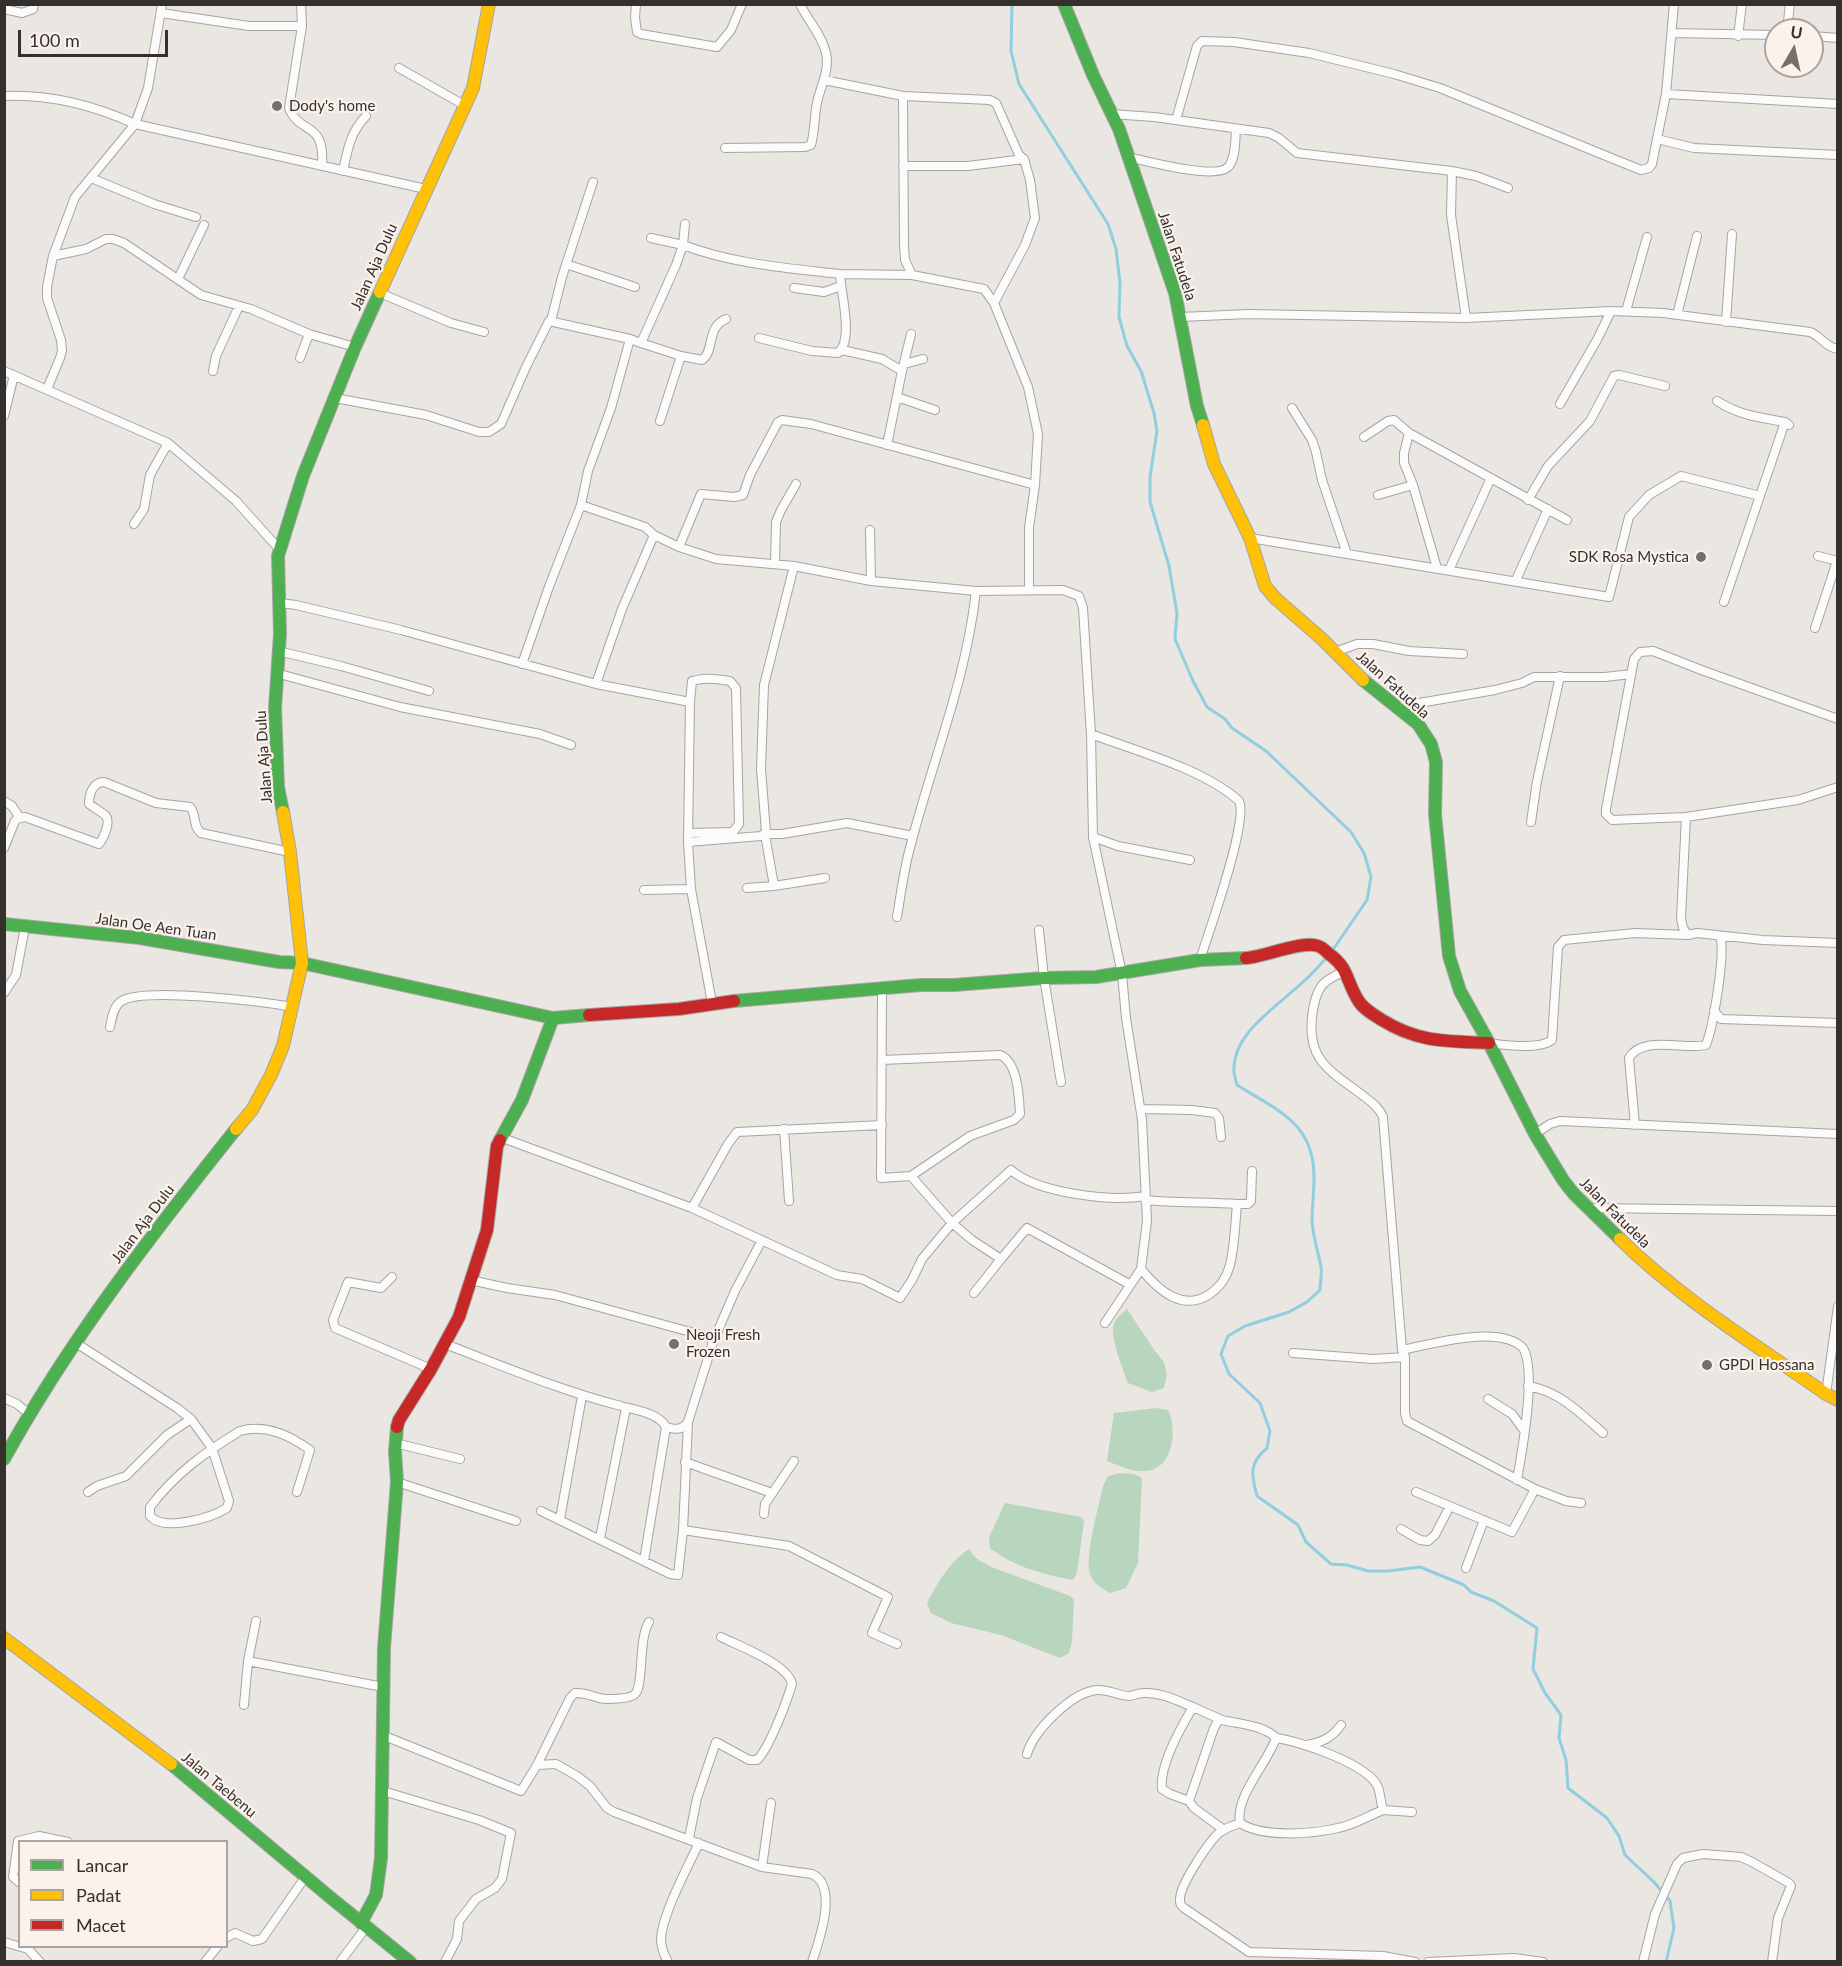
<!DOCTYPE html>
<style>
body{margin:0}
#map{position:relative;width:1842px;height:1966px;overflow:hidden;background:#eae6e2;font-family:Lato,sans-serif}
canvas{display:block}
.frame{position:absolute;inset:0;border:6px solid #34302e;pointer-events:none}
.legend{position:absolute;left:18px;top:1840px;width:210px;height:108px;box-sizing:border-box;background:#fcf2ec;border:2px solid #aca4a0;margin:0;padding:8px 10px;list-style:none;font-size:18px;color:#34302e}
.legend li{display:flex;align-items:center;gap:12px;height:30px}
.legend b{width:30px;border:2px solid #aca4a0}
.north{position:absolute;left:1764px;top:18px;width:60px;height:60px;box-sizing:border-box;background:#fcf2ec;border:2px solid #aca4a0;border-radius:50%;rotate:9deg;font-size:16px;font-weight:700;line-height:24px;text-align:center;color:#34302e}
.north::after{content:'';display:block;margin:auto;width:21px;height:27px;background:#74706d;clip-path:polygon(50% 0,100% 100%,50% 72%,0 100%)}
.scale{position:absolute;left:18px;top:30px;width:150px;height:27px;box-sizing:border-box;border:3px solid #34302e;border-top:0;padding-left:8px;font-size:18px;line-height:21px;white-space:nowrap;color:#34302e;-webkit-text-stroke:4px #fcf2ec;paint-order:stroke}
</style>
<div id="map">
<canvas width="1842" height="1966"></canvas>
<div class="frame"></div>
<ul class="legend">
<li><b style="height:8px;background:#4caf50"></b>Lancar</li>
<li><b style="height:8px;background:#ffc107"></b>Padat</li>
<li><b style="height:8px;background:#c62828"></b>Macet</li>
</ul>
<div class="north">U</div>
<div class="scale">100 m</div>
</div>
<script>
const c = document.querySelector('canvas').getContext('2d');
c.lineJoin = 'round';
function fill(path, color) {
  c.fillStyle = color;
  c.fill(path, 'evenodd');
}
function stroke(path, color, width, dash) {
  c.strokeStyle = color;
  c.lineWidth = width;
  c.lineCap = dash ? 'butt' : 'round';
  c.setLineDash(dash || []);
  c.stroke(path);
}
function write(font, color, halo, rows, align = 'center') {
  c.font = font + ' Lato,sans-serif';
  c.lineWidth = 4.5;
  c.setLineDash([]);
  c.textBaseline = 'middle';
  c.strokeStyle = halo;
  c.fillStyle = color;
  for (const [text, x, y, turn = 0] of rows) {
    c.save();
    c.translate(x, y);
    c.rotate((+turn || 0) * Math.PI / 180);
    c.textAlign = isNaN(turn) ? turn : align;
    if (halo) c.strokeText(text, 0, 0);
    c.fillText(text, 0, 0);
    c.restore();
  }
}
const green = new Path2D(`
 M1127 1309 1155 1351 1164 1362 1167 1374 1164 1388 1152 1392 1128 1383C1123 1370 1109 1335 1114 1323 1117 1317 1122 1313 1127 1309Z
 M1156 1408 1168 1410C1178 1430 1173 1471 1144 1471 1131 1472 1118 1465 1107 1461L1114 1413Z
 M1120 1473 1134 1474 1142 1478 1138 1563 1126 1588 1110 1593C1101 1588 1094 1584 1090 1574 1084 1557 1099 1506 1103 1486L1108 1476Z
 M1005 1503 1081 1517 1084 1521 1077 1572 1073 1580C1045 1575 1012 1566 990 1548L989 1537Z
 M969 1549C973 1558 985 1564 994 1568L1070 1596 1074 1600 1072 1641 1069 1653 1060 1658 1001 1635 951 1623 931 1613 927 1603C937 1584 950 1561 969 1549Z`);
const stream = new Path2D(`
 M1012 4 1011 51 1019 84 1108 224 1116 249 1120 283 1119 317 1127 346 1141 371 1154 413 1157 431 1150 477V502L1169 566 1177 613 1175 639 1193 681 1207 707 1225 719 1232 728 1266 751 1351 832 1364 853 1371 877 1367 900 1332 951
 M1328 956C1316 970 1303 983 1288 995 1267 1014 1235 1036 1234 1067 1233 1073 1236 1080 1237 1085 1278 1111 1315 1123 1314 1179 1314 1193 1312 1207 1312 1221 1313 1237 1318 1251 1321 1267 1322 1274 1320 1282 1320 1290L1307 1302 1289 1312 1245 1326 1228 1336 1221 1354 1229 1374 1260 1403 1270 1431 1267 1448C1249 1463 1251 1474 1257 1496L1298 1525 1306 1542 1331 1564 1347 1565 1368 1571H1388L1420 1567 1464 1585 1471 1592 1494 1601 1537 1628 1533 1669 1545 1693 1561 1715 1559 1738 1566 1760 1568 1788 1607 1818 1619 1836 1625 1855 1653 1881 1670 1901 1674 1928 1666 1962
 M1319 1961 1374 1962`);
const street = new Path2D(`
 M301 4 302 26
 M636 4 635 18 637 32 641 34 717 47 731 30 742 4
 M4 9 22 13 33 9 34 4
 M161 13 249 26H302L289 108C300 136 325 119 322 166
 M1787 30 1790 4
 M1672 33 1776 35
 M1738 36 1742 4
 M1812 36 1838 38
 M399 68 464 105
 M824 80 903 96 990 100 996 103 1019 155 1024 159 1030 180 1035 218 1025 245 994 303
 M1666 94 1838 104
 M4 96C49 94 95 106 135 124L426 189
 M903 96 904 246 905 260 912 275 984 289 994 303 1028 387 1038 434 1035 485 1029 528V589
 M1111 114 1154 117 1269 133 1279 138 1297 153 1452 171 1476 176 1508 188
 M1176 120 1197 46 1202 41 1234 42 1309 53 1394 74 1440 88 1621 162 1641 170 1649 168 1652 164 1666 94 1674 4
 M1657 139 1694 148 1838 155
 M725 148 805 147 811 145C815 131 814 117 817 103 820 87 830 71 826 53 822 35 808 21 800 4
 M1128 157C1146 161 1218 181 1229 166 1236 157 1235 140 1236 129
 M903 166H968L1024 159
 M343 171C348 148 350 133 366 116
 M1452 171 1451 215 1466 318
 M91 178 154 204 196 217
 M651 238 683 245 685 224
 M53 256 86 249 106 239H113L124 243 201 295 251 309 309 334 355 347
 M566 264 635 287
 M178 279 204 225
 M794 288 824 292 841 286
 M380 293 451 323 484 332
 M1626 311 1647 237
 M1677 315 1697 236
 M1181 317 1248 314 1466 318 1611 311 1663 313 1810 332C1821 336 1825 347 1838 349
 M551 321 562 277 593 182
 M1726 322 1732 234
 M759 338 812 351 838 353C854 340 841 294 840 274L912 275
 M641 343 681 356 702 360C715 351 706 327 726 319
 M842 350 882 359 902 371 887 445
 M300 358 309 334
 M904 364 923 359
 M4 371 168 443 236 501 280 550
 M213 371 216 356 239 306
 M902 371 911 334
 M47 389 60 358 62 351 61 340 47 298V287L53 256 75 197 135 124 148 88 162 4
 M897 397 935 410
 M335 398 426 415 479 432H489L501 424 526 367 549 321 630 339
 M1717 401C1741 416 1758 417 1785 422
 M1560 404 1598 338 1611 311
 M1292 408 1312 440 1316 452 1322 480 1347 554
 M4 416 14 375
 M660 421 681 356
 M1409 433 1404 453V463L1413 485 1437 568
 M1364 437 1388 421 1394 420 1409 433 1567 520
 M1378 495 1413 485
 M1528 500 1548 466 1590 421 1614 376 1619 375 1665 386
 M581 505 645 527 654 535 679 547 716 559 794 566 871 581 976 591 1063 590 1079 596 1083 608 1091 734 1093 837 1122 974 1126 1018 1142 1120 1147 1221 1141 1269 1105 1323
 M134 524 144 509 150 475 168 443
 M870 530 871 581
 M1250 538 1609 597 1629 517 1649 495 1681 476 1760 496
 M679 547 701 494 734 497 743 495 750 475 778 422 782 420 811 424 1035 485
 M1818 556 1838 561
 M775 564 776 522 781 510 796 484
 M1449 570 1491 478
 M1516 580 1548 509
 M1724 602 1785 422 1789 425
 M280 603 296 605 401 630 596 684 690 702 688 842 691 889 712 1003
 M1815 628 1837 561
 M278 651 341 666 429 691
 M1335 652 1357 644H1373L1409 651 1463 654
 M522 664 550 584 581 505 588 471 611 408 630 339 641 343 676 265 683 245C733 264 787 268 840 274
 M276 673 400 707 540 734 571 745
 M596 684 622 609 654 535
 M1396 707 1495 690 1522 683 1534 677H1605L1631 674
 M1838 719 1704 671 1653 651 1640 652 1634 659 1606 809V814L1612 820 1686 817 1681 918 1683 928 1688 935 1697 933 1763 940 1838 943
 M1091 734C1136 751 1204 769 1239 801 1249 821 1208 934 1200 960
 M4 801 12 806 20 818
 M1686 817 1798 800 1838 787
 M1531 822 1537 781 1560 676
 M688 833 733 832 739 824 736 688 730 681C717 679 705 677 692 681L690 702
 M1093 837 1118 846 1190 860
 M688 842 761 836 766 832 761 769 764 685 794 566
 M4 848 15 821 17 819 25 817 99 844C103 839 111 823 106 816 102 812 94 808 89 804 89 794 93 782 104 782L156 803 190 807C197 814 192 826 201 833L290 852
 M825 878 774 886 765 834H782L847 823 913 836
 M747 888 774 886
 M644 890 691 889
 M897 917C901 893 904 868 911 844 933 759 966 680 976 591
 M1039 930 1044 978 1061 1082
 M1346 971C1323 980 1317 986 1313 1010 1305 1058 1327 1069 1361 1094 1370 1101 1379 1107 1383 1117L1402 1350 1405 1357V1413L1407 1421 1535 1489 1566 1501 1581 1503
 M4 993 16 975 25 927
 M1714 1011 1721 1019 1838 1023
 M110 1027C112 1018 113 1008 120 1002 140 986 264 1002 293 1007
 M1489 1043C1505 1045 1539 1050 1552 1040L1558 947 1564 940 1635 933 1688 935
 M882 1060 1000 1055C1018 1062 1019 1097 1020 1114L1014 1120 970 1136 911 1176
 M1141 1109 1192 1110 1215 1113 1219 1118 1221 1137
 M1635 1125 1629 1058C1642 1035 1685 1050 1706 1045 1713 1027 1726 953 1720 936
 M784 1129 789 1201
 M1535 1134 1550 1124 1560 1121 1838 1134
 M500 1137 692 1208 837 1275 862 1279 900 1298 912 1280 922 1259 952 1223 911 1176 881 1178 882 989
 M1237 1204H1248L1251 1201 1252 1171
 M692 1208 728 1144 737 1132 882 1125
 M1589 1208 1838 1211
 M1141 1269C1150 1280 1160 1291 1173 1297 1199 1309 1223 1290 1230 1265 1235 1244 1235 1225 1237 1204 1206 1202 1175 1203 1145 1200
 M392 1277 381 1288 348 1282 333 1320 335 1328 431 1369
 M470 1280 507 1288 555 1295 709 1337 713 1342 688 1422C682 1430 676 1430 666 1427
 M1129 1284 1027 1228 1001 1259 972 1240 952 1223 1011 1170C1037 1193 1111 1202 1145 1196
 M974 1293 1001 1259
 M713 1342 735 1291 762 1240
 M76 1343 177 1408 191 1419 212 1448 229 1501 227 1508C211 1518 164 1532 150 1516V1507C176 1473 204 1453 240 1431 266 1424 289 1435 310 1450L297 1492
 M445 1344C503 1366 561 1391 621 1406 635 1410 659 1413 666 1427L644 1561
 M1402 1350C1431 1344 1500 1324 1523 1348 1537 1371 1522 1452 1517 1480
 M1293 1353 1373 1359 1405 1357
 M1528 1386C1559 1391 1580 1413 1603 1433
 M1826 1394 1838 1306
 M4 1398 17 1404 29 1414
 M1488 1399 1512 1414 1523 1429
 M395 1443 460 1459
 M685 1462 772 1493
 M397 1482 516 1521
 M88 1492 97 1486 126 1476 167 1435 191 1419
 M1416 1492 1512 1532 1535 1489
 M541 1511 670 1574 678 1575 683 1530 688 1422
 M764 1514 765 1504 794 1461
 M560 1519 582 1396
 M1401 1529 1420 1540 1428 1541 1435 1535 1450 1506
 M683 1530 789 1546 888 1597 872 1633 897 1644
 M600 1538 626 1408
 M1466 1568 1484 1520
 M248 1661 383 1687
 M244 1705 248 1661 256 1621
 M382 1735 521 1791 537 1765 570 1698 575 1693C587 1692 596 1699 607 1699 613 1699 630 1699 635 1694 644 1686 638 1639 649 1622
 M1276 1738C1299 1741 1368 1764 1378 1787 1380 1793 1381 1803 1383 1810L1412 1812
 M1307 1745C1322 1742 1332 1738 1341 1725
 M1027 1754C1034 1730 1072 1692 1097 1690 1108 1689 1119 1696 1130 1696 1134 1695 1139 1693 1144 1693 1161 1692 1178 1701 1193 1707
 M537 1765 556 1764 577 1776 590 1786 607 1808 614 1812 762 1867 812 1874C839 1886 819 1941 812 1962
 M383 1791 479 1820 511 1833 502 1879 495 1888 476 1899 459 1921 457 1939 445 1962
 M1189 1801 1170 1794 1162 1789C1159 1766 1181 1727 1193 1707L1222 1720
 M1240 1823C1233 1826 1224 1828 1219 1833 1208 1843 1179 1886 1180 1900 1180 1905 1181 1905 1184 1908L1249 1952 1383 1956 1415 1962
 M1240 1823C1263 1838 1312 1834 1338 1828 1354 1825 1368 1816 1383 1810
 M1224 1830 1194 1808 1189 1801 1214 1728 1218 1721 1222 1720C1238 1724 1264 1725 1276 1738 1267 1764 1235 1796 1240 1823
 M689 1838 697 1798 716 1742 749 1760H757C769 1749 787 1701 792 1684 788 1664 739 1646 721 1637
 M762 1867 771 1803
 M20 1883 13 1877 18 1841 39 1836 68 1842
 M226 1938 235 1933 253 1941 262 1939 306 1876
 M4 1942 28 1949 40 1962
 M205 1962 218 1946
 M340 1962 367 1926
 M668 1962C664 1955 661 1947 661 1939 662 1915 688 1866 699 1843
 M1428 1962 1514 1958 1543 1962
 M1643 1962 1655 1914 1677 1864 1683 1858 1703 1854 1741 1857 1752 1862 1789 1883 1791 1886 1778 1918 1772 1962`);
const fast = new Path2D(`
 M1064 4 1093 75 1119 129 1175 293 1197 406 1203 425
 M1363 680 1418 724 1431 744 1436 762 1435 814 1449 956 1460 991 1489 1043 1535 1134 1563 1180 1574 1194 1620 1239
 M283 812 278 787 275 708 280 634 278 556 303 476 355 347 380 292
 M4 924 140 938 279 962 302 963 553 1018 589 1015
 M734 1001 921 985H954L1044 978 1096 977 1200 960 1246 958
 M500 1140 522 1100 553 1018
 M4 1459C69 1341 152 1234 236 1129
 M171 1764 331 1898 410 1962
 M361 1923 376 1895 381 1858 384 1648 397 1482 395 1451 397 1427`);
const slow = new Path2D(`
 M380 292 473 88 489 4
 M1203 425 1214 464 1250 538 1265 586 1275 598 1322 639 1363 680
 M236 1129 252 1110 271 1075 283 1046 302 963 290 852 283 812
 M1620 1239C1681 1299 1756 1345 1826 1394L1838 1400
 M4 1638 171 1764`);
const jam = new Path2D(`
 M1246 958C1264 957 1303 940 1318 946 1322 947 1326 951 1329 954 1349 968 1346 981 1358 1000 1363 1009 1374 1015 1382 1020 1419 1043 1448 1041 1489 1043
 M589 1015 679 1009 734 1001
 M397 1427 399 1420 431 1369 459 1317 487 1230 497 1146 500 1140`);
const markers = [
 [277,106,6,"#74706d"],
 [1701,557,6,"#74706d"],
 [674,1344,6,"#74706d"],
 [1707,1365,6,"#74706d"]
];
const poiNames = [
 ["Dody's home",289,106],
 ["SDK Rosa Mystica",1689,557,"right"],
 ["Neoji Fresh",686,1335],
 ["Frozen",686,1352],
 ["GPDI Hossana",1719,1365]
];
const streetNames = [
 ["Jalan Fatudela",1177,256,72],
 ["Jalan Aja Dulu",374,267,-66],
 ["Jalan Fatudela",1393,685,42],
 ["Jalan Aja Dulu",264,757,-94],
 ["Jalan Oe Aen Tuan",156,927,8],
 ["Jalan Fatudela",1615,1213,45],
 ["Jalan Aja Dulu",143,1224,-53],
 ["Jalan Taebenu",219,1785,40]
];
fill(green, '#b7d6bd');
stroke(stream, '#91cedf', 3);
stroke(street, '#a7a4a2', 10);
stroke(fast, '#a7a4a2', 14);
stroke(slow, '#a7a4a2', 14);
stroke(jam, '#a7a4a2', 14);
stroke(street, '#fcfbfb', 8);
stroke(fast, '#4caf50', 12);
stroke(slow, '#ffc107', 12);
stroke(jam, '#c62828', 12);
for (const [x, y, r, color] of markers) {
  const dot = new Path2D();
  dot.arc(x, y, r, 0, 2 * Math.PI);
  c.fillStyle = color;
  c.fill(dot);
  stroke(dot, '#fcf2ec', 2);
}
write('15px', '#34302e', '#fcf2ec', poiNames, 'left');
write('15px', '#34302e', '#fcf2ec', streetNames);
</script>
